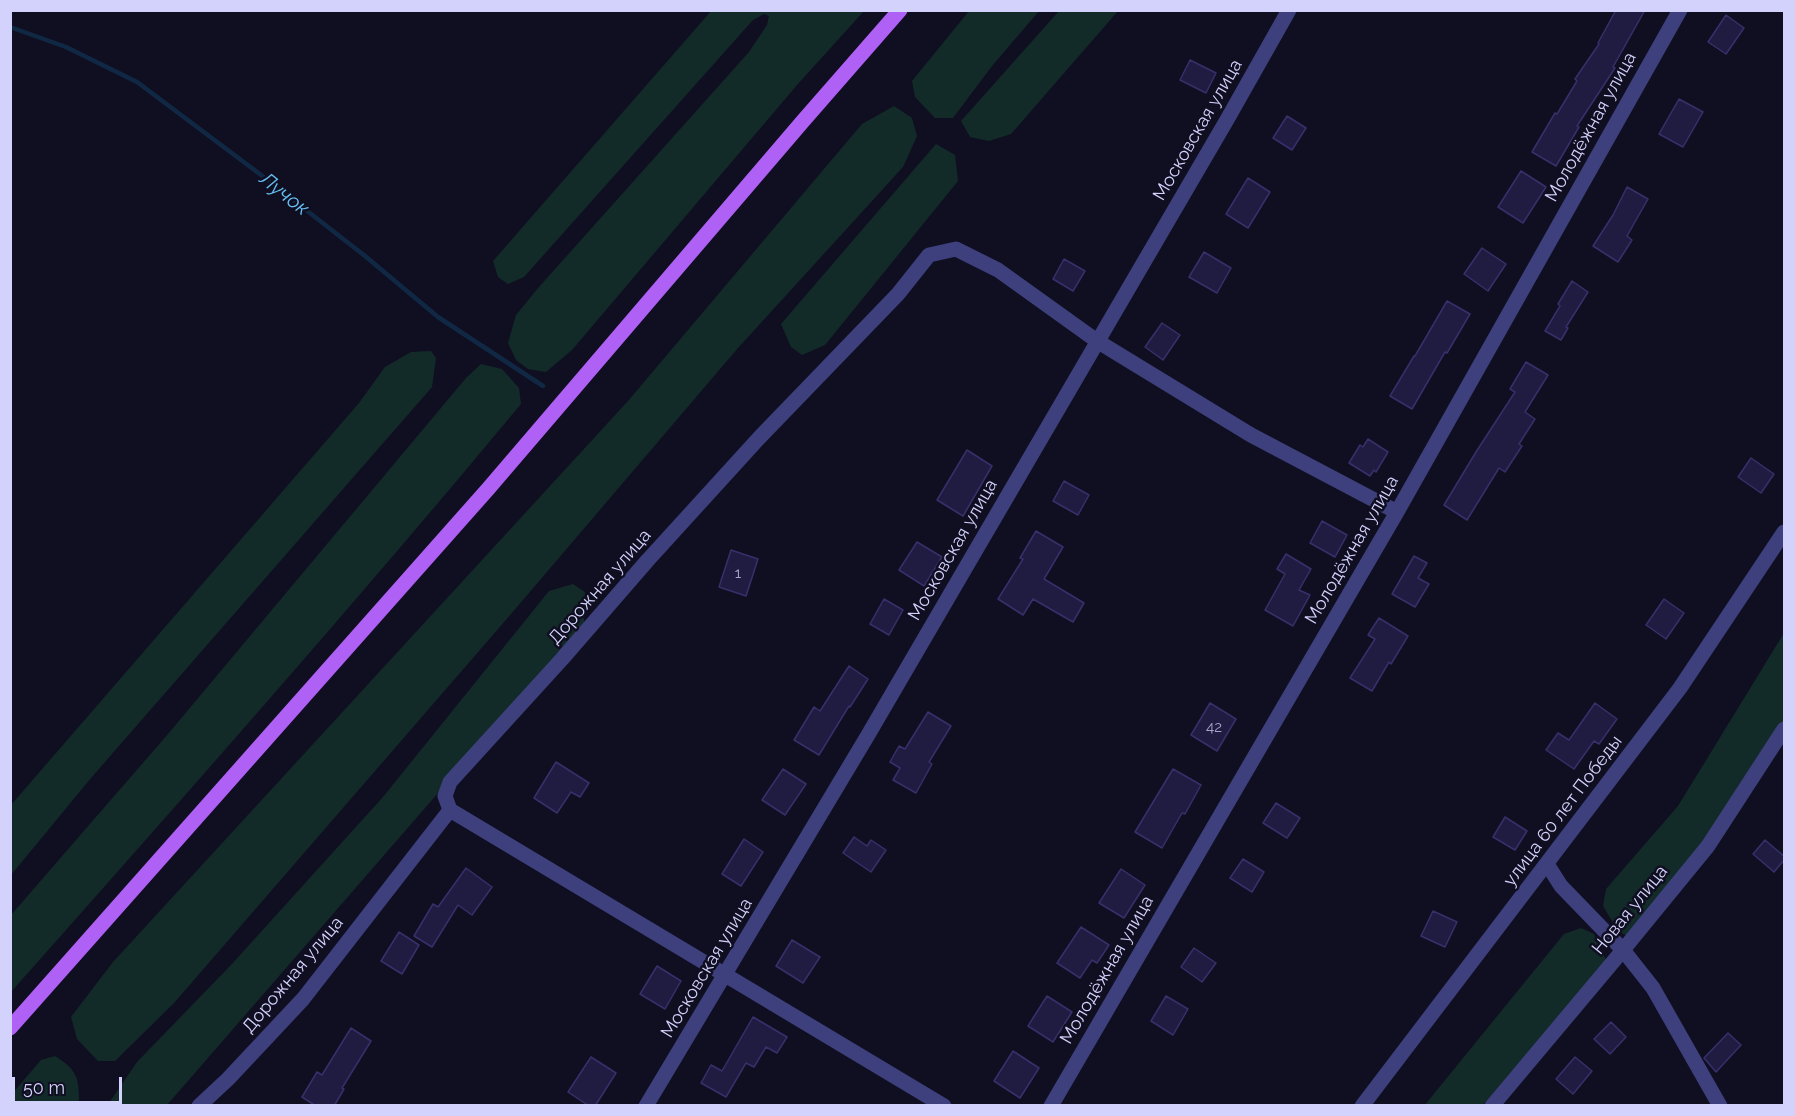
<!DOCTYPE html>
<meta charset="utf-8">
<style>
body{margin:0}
#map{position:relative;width:1795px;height:1116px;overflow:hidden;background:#100f21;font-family:Raleway,sans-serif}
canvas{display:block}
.frame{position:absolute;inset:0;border:12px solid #d3d2fc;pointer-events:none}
.scale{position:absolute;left:12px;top:1077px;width:110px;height:27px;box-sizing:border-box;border:3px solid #d3d2fc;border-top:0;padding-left:8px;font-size:18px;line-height:21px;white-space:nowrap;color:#d3d2fc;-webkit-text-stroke:4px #100f21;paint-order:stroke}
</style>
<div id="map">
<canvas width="1795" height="1116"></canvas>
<div class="frame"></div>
<div class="scale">50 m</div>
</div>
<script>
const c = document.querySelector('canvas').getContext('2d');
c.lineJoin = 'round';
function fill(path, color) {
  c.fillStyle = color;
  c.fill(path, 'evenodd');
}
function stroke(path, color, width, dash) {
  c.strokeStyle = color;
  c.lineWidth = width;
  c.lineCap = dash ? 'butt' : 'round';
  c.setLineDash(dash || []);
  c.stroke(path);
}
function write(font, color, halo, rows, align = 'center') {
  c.font = font + ' Raleway,sans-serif';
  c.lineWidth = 5;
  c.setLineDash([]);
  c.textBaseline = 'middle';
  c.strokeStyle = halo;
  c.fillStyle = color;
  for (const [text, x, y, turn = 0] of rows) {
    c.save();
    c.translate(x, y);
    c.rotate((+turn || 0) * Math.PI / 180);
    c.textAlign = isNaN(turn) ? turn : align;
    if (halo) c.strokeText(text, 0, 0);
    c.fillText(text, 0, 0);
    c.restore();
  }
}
const green = new Path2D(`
 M712 10 864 11 797 85 572 350 546 372 528 369 516 360 508 343 516 315 539 287 749 52 767 25 769 16 764 14 753 20 524 277 508 284 498 277 493 261Z
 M969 11H1039L992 66 953 118H935L915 97 912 81Z
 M1059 11H1118L1011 134 989 141 970 137 961 121Z
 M894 106 912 118 917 136 903 167 738 348 511 614 174 1003 115 1061H98L77 1039 71 1017 113 962 628 401 862 124Z
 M936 144 955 155 958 181 825 345 802 355 791 347 781 324Z
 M431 351 436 358 432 387 91 778 11 875V805L359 403 385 367 411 352Z
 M481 364 502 369 519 388 521 404C355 604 183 798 11 992V915L168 734 466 378Z
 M573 584 585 592 584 625 167 1105 107 1106 137 1062 231 965 383 797 549 591Z
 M1784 633V723L1708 839 1627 936 1618 931 1603 906 1606 889 1678 806Z
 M1581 928 1594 934 1606 960 1483 1105 1424 1106 1564 934Z
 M55 1056C77 1070 79 1077 79 1103L76 1106 11 1105V1095L41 1060Z`);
const stream = new Path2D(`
 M10 27 66 47 137 82 265 178 365 256 438 317 543 386`);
const building = new Path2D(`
 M1616 10H1645L1613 67 1615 68 1577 126 1579 127 1556 166 1532 152 1555 113 1557 114 1577 81 1575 79 1599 44 1598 43Z
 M1726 15 1744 28 1726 54 1708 42Z
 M1190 60 1216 73 1206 93 1180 80Z
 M1679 99 1703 112 1683 147 1659 134Z
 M1287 116 1306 128 1292 150 1273 138Z
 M1521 171 1546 187 1523 223 1498 207Z
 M1248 178 1270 192 1248 228 1226 214Z
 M1627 187 1648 199 1627 236 1632 240 1618 262 1593 246 1613 215Z
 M1482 248 1506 264 1488 291 1464 274Z
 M1204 252 1231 268 1217 293 1189 277Z
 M1064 259 1085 271 1073 291 1053 279Z
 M1572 281 1588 292 1566 327 1568 328 1561 340 1545 331 1560 306 1558 304Z
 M1447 301 1470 314 1447 353 1445 352 1412 409 1390 396 1414 356H1415Z
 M1162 323 1180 335 1163 360 1145 347Z
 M1526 362 1548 375 1525 412 1535 419 1519 444 1522 446 1505 472 1499 468 1467 520 1444 505 1476 452 1515 392 1510 389Z
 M1368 439 1388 452 1376 472 1374 470 1370 476 1349 463 1360 445 1363 447Z
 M967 450 992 466 963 516 937 500Z
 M1751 458 1774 474 1761 493 1738 477Z
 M1064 481 1089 495 1078 515 1053 501Z
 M1322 521 1347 535 1335 557 1310 543Z
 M1036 531 1063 547 1044 579 1084 603 1073 622 1033 599 1023 615 998 599 1023 559 1020 558Z
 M917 542 942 557 924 586 899 570Z
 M731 550 758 559 746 596 719 587Z
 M1286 554 1311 569 1299 590 1310 595 1293 626 1265 610 1285 574 1277 569Z
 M1414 556 1427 563 1418 578 1429 584 1415 607 1392 594Z
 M884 599 903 610 889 635 870 624Z
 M1664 599 1684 613 1666 639 1646 625Z
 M1379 618 1408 636 1391 664 1389 662 1372 691 1350 678 1375 639 1368 635Z
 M849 666 868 679 850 707 849 706 819 755 794 740 814 707 820 711Z
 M1210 703 1236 719 1217 751 1191 735Z
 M1595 703 1617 719 1599 744 1594 741 1574 769 1546 750 1558 733 1569 740Z
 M928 712 951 726 929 762 932 764 916 793 893 780 900 768 890 762 899 746 905 749Z
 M556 762 589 783 580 797 571 792 557 813 534 798Z
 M783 769 806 784 785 815 762 800Z
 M1173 769 1201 785 1185 814 1182 813 1162 848 1135 832Z
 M1276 803 1300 818 1287 838 1263 823Z
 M1505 817 1527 831 1515 850 1493 837Z
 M854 837 867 846 871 840 886 850 871 872 843 853Z
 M744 839 763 852 741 886 722 874Z
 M1765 840 1785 857V859L1774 872 1753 854Z
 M1243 859 1264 872 1252 892 1230 878Z
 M466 868 492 887 472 915 458 905 432 947 414 936 433 904 438 907Z
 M1121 869 1145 885 1124 918 1099 903Z
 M1433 911 1457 922 1445 947 1421 936Z
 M1081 927 1109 945 1097 963 1092 960 1080 978 1057 963Z
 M399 932 419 945 402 974 381 961Z
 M792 940 820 957 803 983 776 966Z
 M1194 948 1216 963 1202 982 1181 967Z
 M657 966 681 981 665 1009 640 994Z
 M1047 996 1072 1012 1053 1042 1028 1026Z
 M1166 996 1188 1009 1173 1035 1151 1021Z
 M753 1017 787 1037 777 1053 766 1047 754 1067 746 1063 726 1097 701 1083 711 1065 722 1071Z
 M1611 1022 1626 1037 1610 1054 1594 1039Z
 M351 1028 371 1041 342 1088 344 1089 334 1106H316L302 1097 317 1072 322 1075Z
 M1728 1033 1741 1045 1716 1072 1704 1058Z
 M1013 1051 1039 1068 1020 1098 994 1081Z
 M591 1057 616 1073 595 1106H589L568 1092Z
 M1575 1057 1592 1071 1573 1094 1556 1079Z`);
const minor = new Path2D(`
 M450 810 944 1106
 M1547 864 1561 886 1623 950 1653 988 1720 1106
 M199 1106 228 1079 303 999 450 810 445 796 450 782 562 659 647 561 759 438 898 294 929 255 956 249 998 270 1097 341 1251 435 1397 512
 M646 1106 868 735 1228 118 1289 10
 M1051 1106 1397 512 1680 10
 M1362 1106 1680 688 1784 532
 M1492 1106 1623 950 1708 846 1784 729`);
const primary = new Path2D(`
 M10 1028 488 489 803 121 900 10`);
const numberNames = [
 ["1",738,573],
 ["42",1214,727]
];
const streetNames = [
 ["Молодёжная улица",1591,127,-61],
 ["Московская улица",1198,130,-60],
 ["Московская улица",953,550,-60],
 ["Молодёжная улица",1352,550,-60],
 ["Дорожная улица",600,587,-49],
 ["улица 60 лет Победы",1563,811,-53],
 ["Новая улица",1630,910,-51],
 ["Московская улица",707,968,-59],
 ["Молодёжная улица",1107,970,-60],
 ["Дорожная улица",293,975,-50]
];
const waterNames = [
 ["Лучок",284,194,38]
];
fill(green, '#122b28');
stroke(stream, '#112844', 4.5);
fill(building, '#201c41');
stroke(building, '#36306b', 1.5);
stroke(minor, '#3d407d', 15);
stroke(primary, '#b061f5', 15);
write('15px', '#a6a4cd', null, numberNames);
write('18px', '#d3d2fc', '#100f21', streetNames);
write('italic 20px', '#67c0f5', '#100f21', waterNames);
</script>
